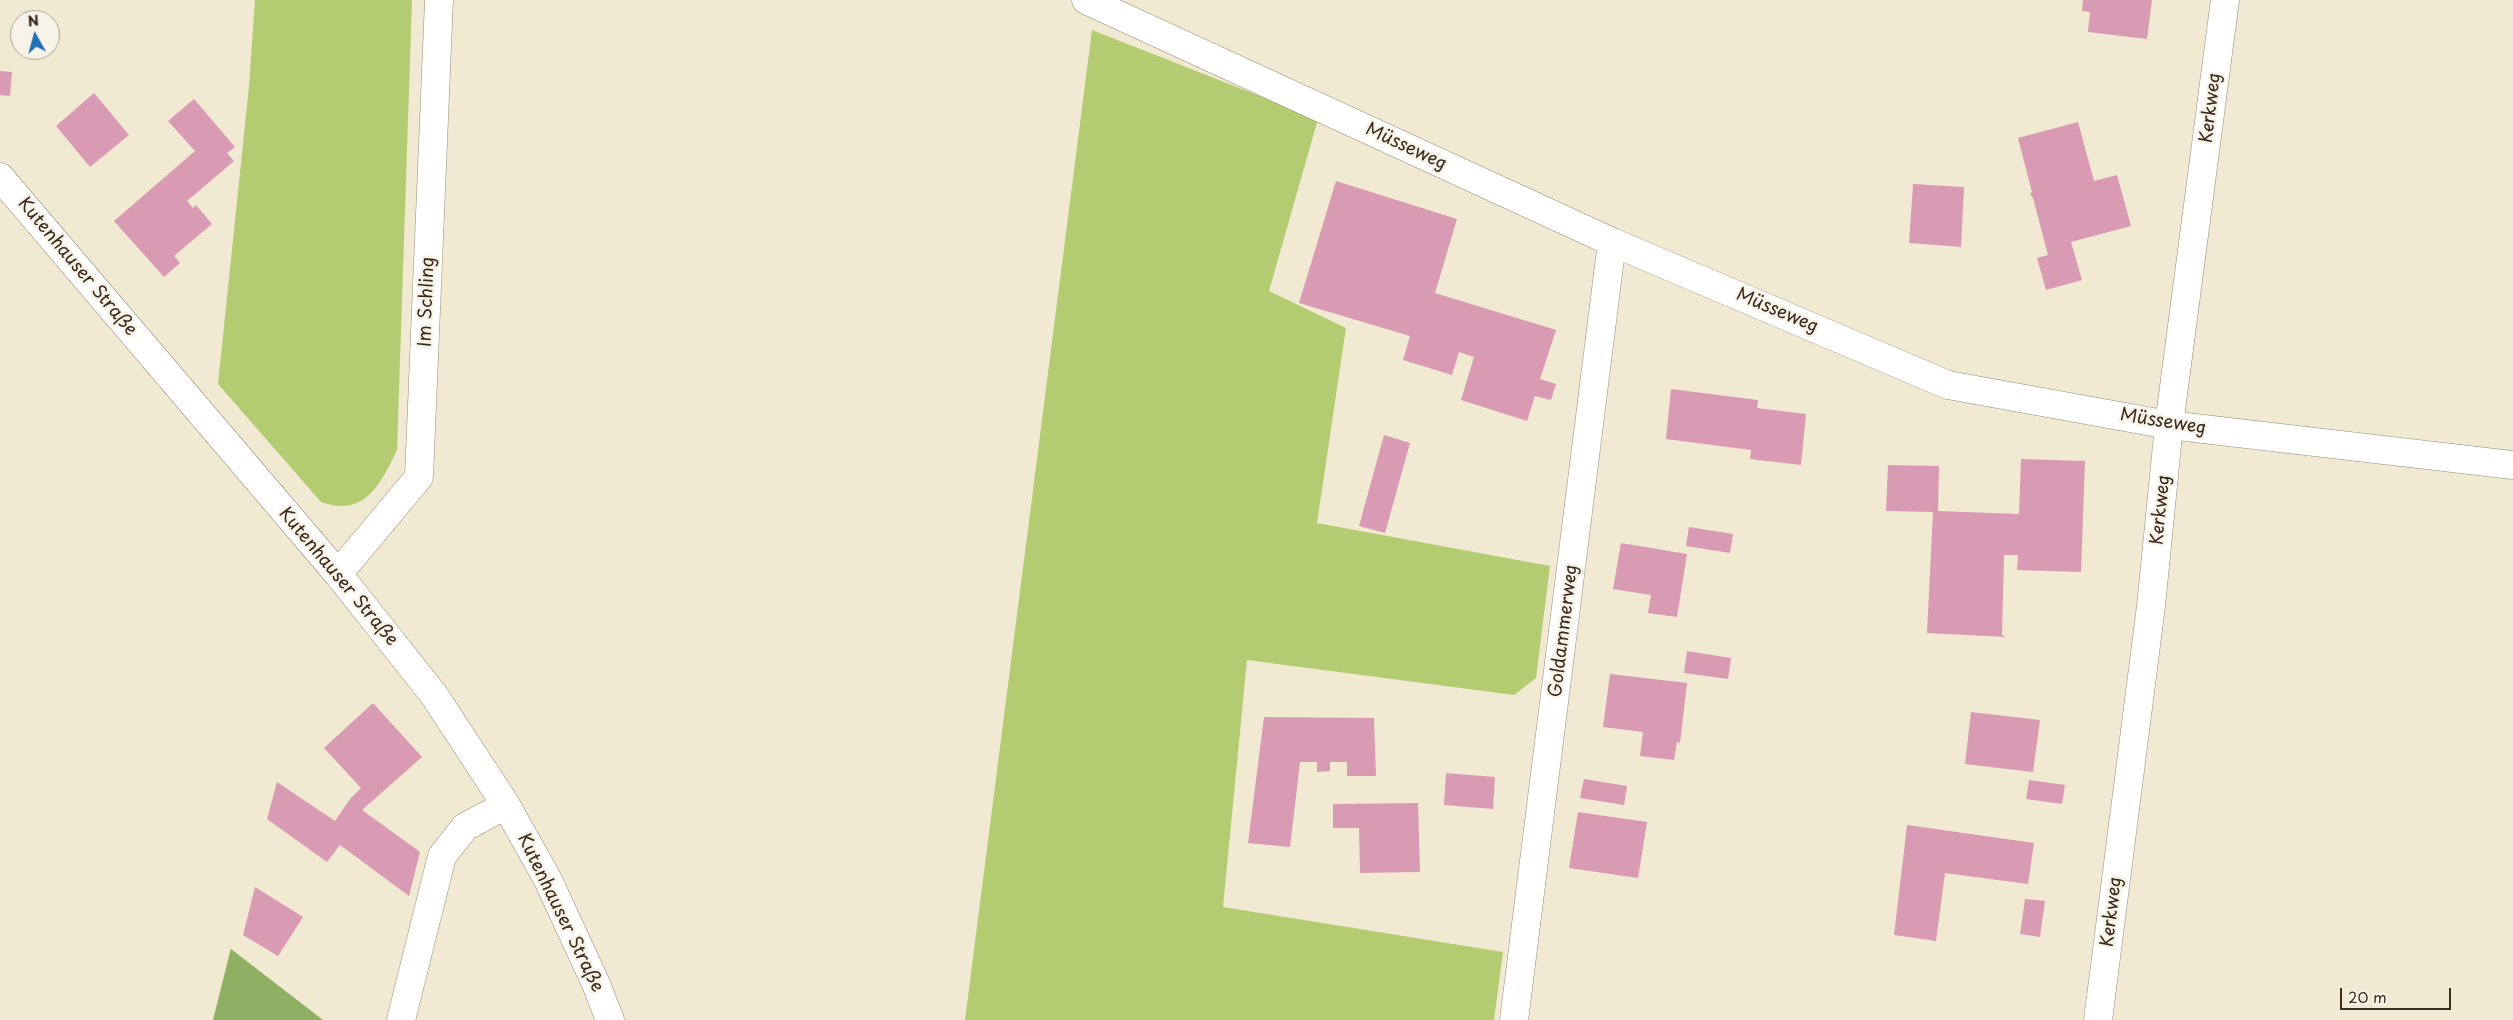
<!DOCTYPE html>
<meta charset="utf-8">
<style>
body{margin:0}
#map{position:relative;width:2513px;height:1020px;overflow:hidden;background:#f1e9d2;font-family:"Playpen Sans",sans-serif}
canvas{display:block}
.north{position:absolute;left:10px;top:10px;width:50px;height:50px;box-sizing:border-box;background:#f7f3e8;border:1px solid #aca397;border-radius:50%;rotate:353deg;font-size:14px;font-weight:700;line-height:20px;text-align:center;color:#3b2a1e}
.north::after{content:'';display:block;margin:auto;width:18px;height:22px;background:#1f6fb2;clip-path:polygon(50% 0,100% 100%,50% 72%,0 100%)}
.scale{position:absolute;left:2340px;top:988px;width:111px;height:22px;box-sizing:border-box;border:2px solid #3b2a1e;border-top:0;padding-left:6px;font-size:15px;line-height:18px;white-space:nowrap;color:#3b2a1e;-webkit-text-stroke:4px #f7f3e8;paint-order:stroke}
</style>
<div id="map">
<canvas width="2513" height="1020"></canvas>
<div class="north">N</div>
<div class="scale">20 m</div>
</div>
<script>
const c = document.querySelector('canvas').getContext('2d');
c.lineJoin = 'round';
function fill(path, color) {
  c.fillStyle = color;
  c.fill(path, 'evenodd');
}
function stroke(path, color, width, dash) {
  c.strokeStyle = color;
  c.lineWidth = width;
  c.lineCap = dash ? 'butt' : 'round';
  c.setLineDash(dash || []);
  c.stroke(path);
}
function write(font, color, halo, rows, align = 'center') {
  c.font = font + ' "Playpen Sans",sans-serif';
  c.lineWidth = 5;
  c.setLineDash([]);
  c.textBaseline = 'middle';
  c.strokeStyle = halo;
  c.fillStyle = color;
  for (const [text, x, y, turn = 0] of rows) {
    c.save();
    c.translate(x, y);
    c.rotate((+turn || 0) * Math.PI / 180);
    c.textAlign = isNaN(turn) ? turn : align;
    if (halo) c.strokeText(text, 0, 0);
    c.fillText(text, 0, 0);
    c.restore();
  }
}
const green = new Path2D(`
 M255 0H412L397 450C381 484 364 518 321 502L218 384 249 86Z
 M1092 30 1318 119 1269 291 1346 328 1317 523 1550 566 1536 678 1514 695 1247 660 1223 907 1503 952 1494 1020H965Z`);
const forest = new Path2D(`
 M231 948V949L323 1020H213Z`);
const building = new Path2D(`
 M2083 0H2152L2147 39 2088 32 2090 12 2082 11Z
 M0 71 12 72 10 96 0 95Z
 M94 93 129 135 90 167 56 126Z
 M194 99 235 147 227 153 234 161 187 201 193 208 196 205 212 224 174 256 180 263 164 277 114 221 195 151 168 121Z
 M2078 122 2094 181 2117 175 2131 226 2071 242 2082 280 2046 290 2037 258 2048 255 2033 198 2030 194 2032 192 2018 138Z
 M1336 181 1457 219 1435 293 1556 330 1540 379 1556 384 1551 400 1535 396 1527 421 1461 400 1474 357 1459 352 1452 375 1403 360 1410 336 1299 303Z
 M1913 184 1964 187 1961 247 1909 243Z
 M1671 389 1758 400 1757 408 1806 414 1801 465 1750 459 1751 450 1666 439Z
 M1384 435 1410 443 1385 533 1359 526Z
 M2021 459 2085 461 2081 572 2017 570 2018 555H2004L2002 635 2006 637 1927 633 1933 512 1886 511 1888 465 1939 466 1938 511 2019 514Z
 M1689 527 1733 534 1730 553 1686 546Z
 M1621 543 1687 554 1677 617 1648 613 1651 595 1613 589Z
 M1687 651 1731 658 1728 679 1684 673Z
 M1610 674 1687 683 1680 743 1677 742 1674 760 1640 756 1643 732 1603 727Z
 M373 703 422 757 362 810 420 852 409 896 340 845 327 862 267 819 277 782 335 821 350 799 361 788 324 748Z
 M1971 712 2040 720 2033 772 1965 764Z
 M1264 717 1374 718 1376 776H1347V762H1330V771L1317 772V762H1300L1290 847 1248 843Z
 M1446 773 1495 777 1493 809 1444 805Z
 M1584 779 1627 786 1624 805 1580 798Z
 M2029 780 2065 785 2062 804 2026 799Z
 M1418 803 1420 872 1360 873 1359 828H1333V804Z
 M1578 812 1647 822 1638 878 1569 868Z
 M1907 825 2034 843 2028 884 1945 873 1936 941 1894 935Z
 M255 887 303 917 278 956 243 935Z
 M2025 899 2045 901 2040 937 2020 934Z`);
const minor = new Path2D(`
 M1086 0 1612 242 1948 385 2169 425 2513 465
 M0 177 338 574 434 695 506 805 548 880 596 984 610 1020
 M338 574 419 477 439 0
 M401 1020 442 856 465 827 506 805
 M1514 1020 1612 242
 M2098 1020 2151 606 2169 425 2225 0`);
const streetNames = [
 ["Kerkweg",2211,108,-83],
 ["Müsseweg",1406,147,25],
 ["Kutenhauser Straße",77,267,50],
 ["Im Schling",427,302,-88],
 ["Müsseweg",1777,311,23],
 ["Müsseweg",2163,422,9],
 ["Kerkweg",2161,510,-84],
 ["Kutenhauser Straße",338,577,50],
 ["Goldammerweg",1564,631,-83],
 ["Kerkweg",2112,912,-83],
 ["Kutenhauser Straße",560,913,64]
];
fill(green, '#b4cc71');
fill(forest, '#8fb063');
fill(building, '#d99bb4');
stroke(minor, '#968a78', 29);
stroke(minor, '#fff', 28);
write('18px', '#3b2a1e', '#f7f3e8', streetNames);
</script>
